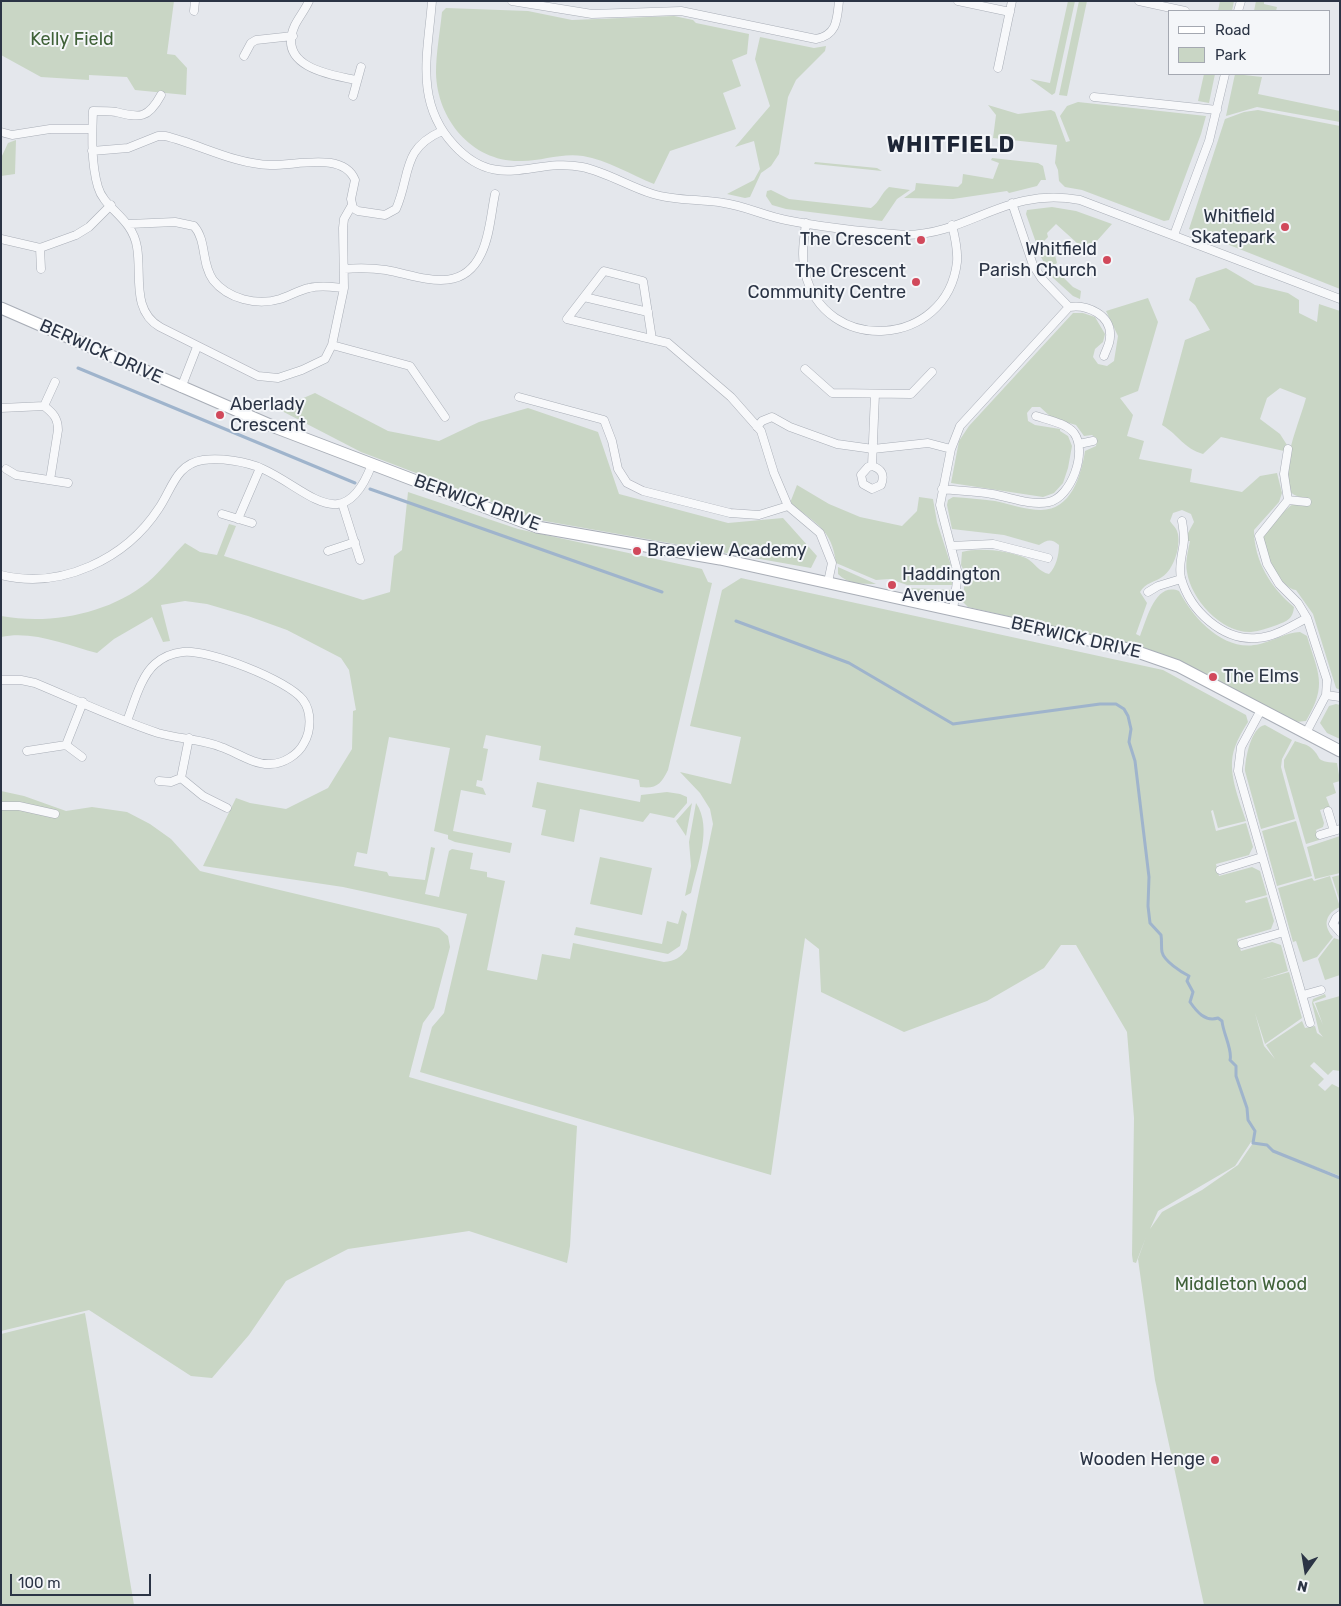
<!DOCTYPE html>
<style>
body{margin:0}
#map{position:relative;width:1341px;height:1606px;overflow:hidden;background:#e4e7ec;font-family:Rubik,sans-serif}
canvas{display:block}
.frame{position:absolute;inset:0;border:2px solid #2b3445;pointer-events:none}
.legend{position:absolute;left:1168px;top:10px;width:162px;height:65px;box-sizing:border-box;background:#f4f6f9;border:1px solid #a4a8b1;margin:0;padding:6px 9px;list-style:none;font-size:15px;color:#2b3445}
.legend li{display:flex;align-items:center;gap:10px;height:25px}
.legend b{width:25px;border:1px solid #a4a8b1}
.north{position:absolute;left:1281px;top:1546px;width:50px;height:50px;-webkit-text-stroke:4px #f4f6f9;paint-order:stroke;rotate:193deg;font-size:14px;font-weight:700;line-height:20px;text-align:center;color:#2b3445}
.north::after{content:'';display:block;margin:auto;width:18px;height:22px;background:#2b3445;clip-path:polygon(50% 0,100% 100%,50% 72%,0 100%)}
.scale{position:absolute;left:10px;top:1574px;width:141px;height:22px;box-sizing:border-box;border:2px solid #2b3445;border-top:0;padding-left:6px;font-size:15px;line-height:18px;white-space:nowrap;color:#2b3445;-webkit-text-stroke:4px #f4f6f9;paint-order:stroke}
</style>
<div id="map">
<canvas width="1341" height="1606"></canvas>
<div class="frame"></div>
<ul class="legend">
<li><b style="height:6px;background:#fff"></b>Road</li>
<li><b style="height:14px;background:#c9d6c5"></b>Park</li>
</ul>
<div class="north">N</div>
<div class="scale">100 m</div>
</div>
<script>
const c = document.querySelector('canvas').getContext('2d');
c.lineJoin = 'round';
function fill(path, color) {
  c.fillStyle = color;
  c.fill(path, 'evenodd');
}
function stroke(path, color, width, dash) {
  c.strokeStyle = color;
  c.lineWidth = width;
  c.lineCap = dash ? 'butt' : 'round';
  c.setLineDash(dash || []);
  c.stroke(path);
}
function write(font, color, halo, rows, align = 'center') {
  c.font = font + ' Rubik,sans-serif';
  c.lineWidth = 4;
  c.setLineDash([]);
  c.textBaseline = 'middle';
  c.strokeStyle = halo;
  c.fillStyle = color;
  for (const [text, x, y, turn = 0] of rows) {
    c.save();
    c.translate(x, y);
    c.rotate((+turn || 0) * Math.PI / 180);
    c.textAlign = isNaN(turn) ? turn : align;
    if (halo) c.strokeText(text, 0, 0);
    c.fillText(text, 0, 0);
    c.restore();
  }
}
const green = new Path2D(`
 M1 1H174L167 54 175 55 187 68 186 95 135 90 127 77 89 75V80L41 77 1 55Z
 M1068 1H1075L1055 93 1052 95 1030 79 1050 83Z
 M1079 1H1087L1067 96 1059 95Z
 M1220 1H1234L1232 11H1218Z
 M1256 1H1264V4L1277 7 1276 11H1254Z
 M446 8 528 11 572 20 674 16 693 20 696 23 749 34 747 54 732 60 741 86 723 93 736 129 670 151 654 184C632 175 607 160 583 156 560 153 543 161 522 161 473 163 437 120 436 73 436 53 440 32 442 12Z
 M760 37 814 48 826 46 825 51 796 80 788 97 779 154 771 166 761 173 750 197 745 198 727 194 754 180 760 169 754 141 735 147 770 106 755 59Z
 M1204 74H1215L1209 103 1198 101Z
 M1235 74 1262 77 1258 94 1340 111V122L1257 107 1226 116Z
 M1078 102 1206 116 1201 134 1169 220 1164 221 1082 190 1065 187 1059 181 1058 170 1055 163 1057 145 993 138 996 115 988 105 1018 114 1051 110 1055 112 1066 142 1070 141 1060 116 1067 106Z
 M1258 110 1340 126V289L1189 229 1225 119 1244 112Z
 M16 140 15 174 1 176V158L8 143Z
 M992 158 1038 163 1043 166 1046 180H1041L1037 186 1009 193 1007 191 953 199 904 198 915 190 916 183 958 187 962 183 963 174 993 179 999 163 991 160Z
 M815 162 877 168 882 171 814 164Z
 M889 187 910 190 897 199 882 221 786 209 772 205 766 196 767 191 771 190 789 199 871 208C880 202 881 193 889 187Z
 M1052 207 1076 211 1112 224 1087 252 1056 224 1047 233 1048 237 1043 242 1055 255 1057 263 1048 270 1041 257 1026 214 1027 210Z
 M1226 268 1255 285 1288 293 1299 300V313L1317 322 1319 304 1340 311V690L1336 688 1313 614 1296 590C1281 589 1261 550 1264 537 1265 531 1287 507 1292 505 1296 504 1303 506 1307 506L1308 498C1302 497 1294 497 1290 491 1278 470 1300 421 1306 398L1280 388 1267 398 1260 419 1280 434 1287 445 1284 451 1221 437 1203 454C1183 448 1180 436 1162 425L1185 340 1210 330 1195 305 1189 300 1196 278Z
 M1057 271 1073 287 1081 291 1080 299 1073 296 1051 276Z
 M1148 298 1158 322 1138 391 1120 398 1133 415 1127 436 1144 441 1139 459 1192 469 1190 482 1242 492 1260 476 1277 473 1282 493 1279 502 1254 530C1254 561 1271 588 1294 607 1293 619 1287 621 1277 625 1268 628 1260 631 1251 632 1221 633 1191 599 1187 572 1185 562 1188 551 1190 541H1188V533L1194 522 1191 514 1182 510 1173 513 1170 521C1172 524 1176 528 1177 531 1182 544 1174 570 1162 577 1155 582 1145 583 1140 592L1147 603 1136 634 1140 636C1147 619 1155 582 1179 591 1194 619 1224 653 1260 644 1273 641 1287 632 1300 632L1307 636C1318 674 1328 684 1306 721L1296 722 1177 660 1142 647 968 607 962 601 966 575 961 565 962 552C980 547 1009 551 1026 558 1035 563 1039 572 1049 574 1056 567 1059 555 1059 545 1051 538 1047 540 1039 545L1004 535 952 529 947 505 948 500 953 497C967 498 981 499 995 501 1010 504 1026 510 1041 510 1071 510 1081 476 1085 451L1096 446 1097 439 1092 435 1084 436 1076 425 1052 418 1040 407H1032L1027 413 1028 421 1035 425 1060 429V431L1068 436 1072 446 1068 468 1063 483 1054 493 1043 497 951 483 959 441 969 426 1073 313H1083L1095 317 1105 334 1103 342 1095 349 1093 357 1098 364 1107 366 1114 361 1118 336 1106 311Z
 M315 393 388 431 439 441 479 422 528 408 598 432 619 494 728 523 783 518 817 556 811 568 539 520 361 452 278 409Z
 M797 485 829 504 860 517 902 526 917 511 919 497 933 499 937 522 954 575 952 585H907L890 579 876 580 836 563C832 529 815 523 790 503Z
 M408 492 518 529 702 569 708 582 712 583 668 770C661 784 657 789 640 787L639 780 539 760 541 746 486 735 483 748 488 749 482 781 477 780 476 786 483 788 486 795 461 790 453 831 512 843 510 853 455 842 448 839V835L434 831 450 748 389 737 367 854 357 852 354 866 387 872 389 876 425 880 431 847 435 848 425 894 439 897 449 851 452 849 473 853 470 869 487 872V877L505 881 487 970 537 980 542 954 570 959 573 943 664 962C675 961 680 958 687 949L713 824 710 809 700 793 680 772 731 784 741 737 690 726 722 590 741 578 1163 670 1246 715 1248 722C1243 730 1238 738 1235 747 1226 770 1239 799 1246 821L1218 828 1213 810 1211 811 1216 831 1246 823 1253 847 1249 855 1216 864 1219 876 1252 867 1260 871 1267 895 1245 901 1246 903 1267 897 1274 921 1271 929 1237 939 1241 951 1272 942 1281 945 1288 971 1260 980 1289 972 1302 1018 1265 1044 1255 1013 1264 1046 1275 1059 1266 1045 1302 1021 1305 1028 1315 1026 1317 1033 1323 1037 1319 1032 1312 1003 1313 999 1325 994 1326 997 1313 1002 1323 1025 1315 1003 1340 996V1071L1333 1070 1328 1075 1314 1062 1310 1066 1324 1079 1318 1085 1325 1091 1332 1084 1340 1088V1176L1294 1159 1340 1178V1605H1204L1155 1380 1138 1259 1146 1237 1136 1263 1133 1262 1132 1255 1134 1118 1127 1032 1076 945H1061L1044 968 987 1001 904 1032 821 992 819 949 805 938 771 1175 420 1072 432 1027 444 1013 467 914 343 887 203 866 236 798 250 803 286 809 328 788 352 749 353 711 356 710 349 670 341 658 287 630 248 616 207 604 185 601 161 605 170 641 163 642 152 617 114 639 97 653C67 645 32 630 1 637V616C51 625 108 614 148 582 161 571 173 555 185 543L200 552 217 555 229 524 236 526 224 556 363 600 390 592 394 556 402 550ZM1251 1142 1253 1143 1238 1165 1202 1190 1162 1212 1150 1229 1158 1211 1235 1166Z
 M838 567 876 584C862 584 847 584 838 574Z
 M907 588 952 590C948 610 919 595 907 591Z
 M1336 704 1340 705V739L1327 733 1320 723 1329 706Z
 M1265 725 1292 740 1282 759 1281 767 1295 819 1261 829 1245 771C1245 759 1251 727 1265 725Z
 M1295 741C1299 743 1306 744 1310 747 1324 758 1312 761 1337 763L1340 781 1333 783 1336 793 1326 797 1330 807 1320 810 1324 823 1323 827 1316 830 1319 840 1306 844 1284 767V760Z
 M537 782 640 802 641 795 667 792 680 794 687 797V803L674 818 650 813 643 822 580 809 574 842 541 835 546 810 532 807Z
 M1 791 24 796 66 811 92 807 127 812 150 824 171 839 200 871 439 928 448 936 450 947 434 1008 423 1023 409 1077 577 1126 570 1246 567 1263 469 1231 348 1249 286 1281 249 1335 212 1378 191 1376 89 1310 1 1331Z
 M692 803 686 836 676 821Z
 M696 803C713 828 697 865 691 893L685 896 691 866 689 842Z
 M1296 821 1312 876 1277 886 1262 831Z
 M1340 836V873L1315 879 1307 847Z
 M600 857 652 868 642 915 590 904Z
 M1340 875V902L1332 877Z
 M1330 876 1340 907C1326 913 1322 925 1333 937L1317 957 1303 962 1296 941 1293 942 1278 888 1312 878 1314 881Z
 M682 910 687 914 680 946 668 954 574 935 576 927 662 944 667 921 678 924Z
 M1334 938 1340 940V975L1325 980 1318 959Z
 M85 1313 134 1605H1V1334Z`);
const stream = new Path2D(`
 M78 368 355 483
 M370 489 662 592
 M736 621 849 663 953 724 1100 704H1116L1124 709 1128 716 1131 729 1129 742 1135 761 1149 877 1148 906 1150 923 1161 935C1162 941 1161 947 1162 952 1164 961 1181 972 1189 976L1187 981 1193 992 1190 1002C1197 1012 1205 1022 1218 1018L1222 1021C1223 1033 1233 1051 1230 1060L1236 1066V1076L1247 1108 1248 1120 1255 1131 1253 1143 1267 1145 1273 1151 1340 1178`);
const street = new Path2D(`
 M309 1C305 10 299 17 295 25 276 66 329 75 356 80
 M432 1C428 53 414 102 454 145 498 193 534 157 582 167 607 172 629 187 653 194 676 201 701 199 724 203 745 206 765 216 786 220 825 228 867 232 906 235 971 234 1006 186 1080 200L1340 299
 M512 1 592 14 681 11 816 39C837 35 837 20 839 1
 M958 1 1010 12
 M1139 1 1185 11
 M194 11 195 1
 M1238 11 1241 1
 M244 56 251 43 256 40 293 36
 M998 68 1012 1
 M161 95C148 119 140 118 116 112 109 111 100 111 93 111 92 136 91 163 98 187 104 209 132 217 137 247 142 275 131 310 160 327L258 376 278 378 302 370 325 359 332 345 344 288 343 228 344 219 352 205
 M353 96 361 67
 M1094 97 1217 110
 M1 132 12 135 50 129H92
 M92 151 128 148 158 136H165C199 144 234 164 270 165 295 166 343 151 355 180L351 199 353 208 358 211 385 215 396 209C411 175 401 149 442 131
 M1012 203 1033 265 1042 279 1069 307
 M806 223C804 239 801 256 805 272 824 356 947 348 957 262 958 250 955 237 952 225
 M129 224 175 222 194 226C207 241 201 263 213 280 228 299 257 306 280 299 290 296 299 290 309 288 321 285 332 287 344 288
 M1174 235 1209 141 1225 74
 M1 239 40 248 76 235 89 227 111 205
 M40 248 41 269
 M344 269C358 268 372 268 386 270 420 276 461 296 481 254 490 236 491 213 495 194
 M584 297 648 312
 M652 339 643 281 604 271 567 319 668 343 731 397 761 431 774 473 788 506 820 533 832 563 828 582
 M332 345 410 366 445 417
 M805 369 832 393 911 394 932 372
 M181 388 197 347
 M519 397 604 420 612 441 618 469 627 483 643 491 730 513 759 515 788 506
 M44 406 55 382
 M1 408 44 406C53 413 58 418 58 430L50 480
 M757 427 762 421 772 417 790 427 837 444 873 449 928 443 951 449
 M1079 444 1093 441
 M1288 449 1284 474 1288 500 1259 536 1267 564 1279 584 1298 603 1307 618 1327 680 1326 695 1306 733
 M872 466C882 469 885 475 881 485L872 489 863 484 861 475 868 467 872 466 875 394
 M6 469 16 475 68 483
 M942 489C959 491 976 491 992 494 1010 497 1031 506 1049 502 1071 497 1088 452 1074 433 1066 423 1048 420 1036 416
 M1288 500 1307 502
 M342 503 360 560
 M222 514 252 523
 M238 519 260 468
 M1182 521C1183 527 1184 534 1184 540 1183 553 1178 565 1181 578 1190 611 1223 641 1257 638 1275 637 1291 626 1307 618
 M951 546 993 544 1048 558
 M328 551 355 542
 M1 575C61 590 126 559 159 508 172 489 176 464 203 460 221 458 246 461 263 469 309 490 344 539 372 464
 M1148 592 1158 586 1181 579
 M953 610 958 574 940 505 951 449 960 426 1069 307C1087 304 1112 315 1110 337 1110 344 1106 350 1104 356
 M1 680H21L35 683C76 700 116 719 158 733 178 739 201 739 221 747 236 752 254 765 270 764 283 764 298 755 304 743 311 731 312 712 303 700 288 680 208 649 183 652 173 653 163 657 155 664 141 676 134 703 127 721
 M1326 695 1340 697
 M1261 710 1241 747 1238 771 1310 1023
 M189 738 181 778 203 796 227 808
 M66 745 83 702
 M27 751 66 745 82 757
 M159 781 171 782 181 778
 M1 806H19L55 814
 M1328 811 1334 831
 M1320 835 1340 829
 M1220 870 1262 857
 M1340 915 1336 918 1333 924 1340 932
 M1242 944 1284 932
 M1303 995 1321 990`);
const secondary = new Path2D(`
 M1 308 277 428 537 527 720 559 1129 649 1178 666 1340 751`);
const markers = [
 [1285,227,5,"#d1495b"],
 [921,240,5,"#d1495b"],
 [1107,260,5,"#d1495b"],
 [916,282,5,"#d1495b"],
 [220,415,5,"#d1495b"],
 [637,551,5,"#d1495b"],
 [892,585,5,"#d1495b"],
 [1213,677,5,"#d1495b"],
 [1215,1460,5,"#d1495b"]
];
const parkNames = [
 ["Kelly Field",72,40],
 ["Middleton Wood",1241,1285]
];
const poiNames = [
 ["Whitfield",1275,217],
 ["Skatepark",1275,238],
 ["The Crescent",911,240],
 ["Whitfield",1097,250],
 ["Parish Church",1097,271],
 ["The Crescent",906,272],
 ["Community Centre",906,293],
 ["Aberlady",230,405,"left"],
 ["Crescent",230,426,"left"],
 ["Braeview Academy",647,551,"left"],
 ["Haddington",902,575,"left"],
 ["Avenue",902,596,"left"],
 ["The Elms",1223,677,"left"],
 ["Wooden Henge",1205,1460]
];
const streetNames = [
 ["BERWICK DRIVE",101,352,24],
 ["BERWICK DRIVE",477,503,20],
 ["BERWICK DRIVE",1076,638,13]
];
const districtNames = [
 ["WHITFIELD",951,146]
];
fill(green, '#c9d6c5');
stroke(stream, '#9fb4cc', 3);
stroke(street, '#a9aeb7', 9);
stroke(secondary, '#a9aeb7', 13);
stroke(street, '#f7f8fa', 8);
stroke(secondary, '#fff', 11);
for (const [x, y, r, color] of markers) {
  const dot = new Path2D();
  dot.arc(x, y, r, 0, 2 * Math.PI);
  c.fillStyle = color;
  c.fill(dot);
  stroke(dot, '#f4f6f9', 2);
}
write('18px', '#3f6138', '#f4f6f9', parkNames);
write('18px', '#2b3445', '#f4f6f9', poiNames, 'right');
write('18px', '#2b3445', '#f4f6f9', streetNames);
c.letterSpacing = '1px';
write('bold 22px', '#1d2536', '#f4f6f9', districtNames);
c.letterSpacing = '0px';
</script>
